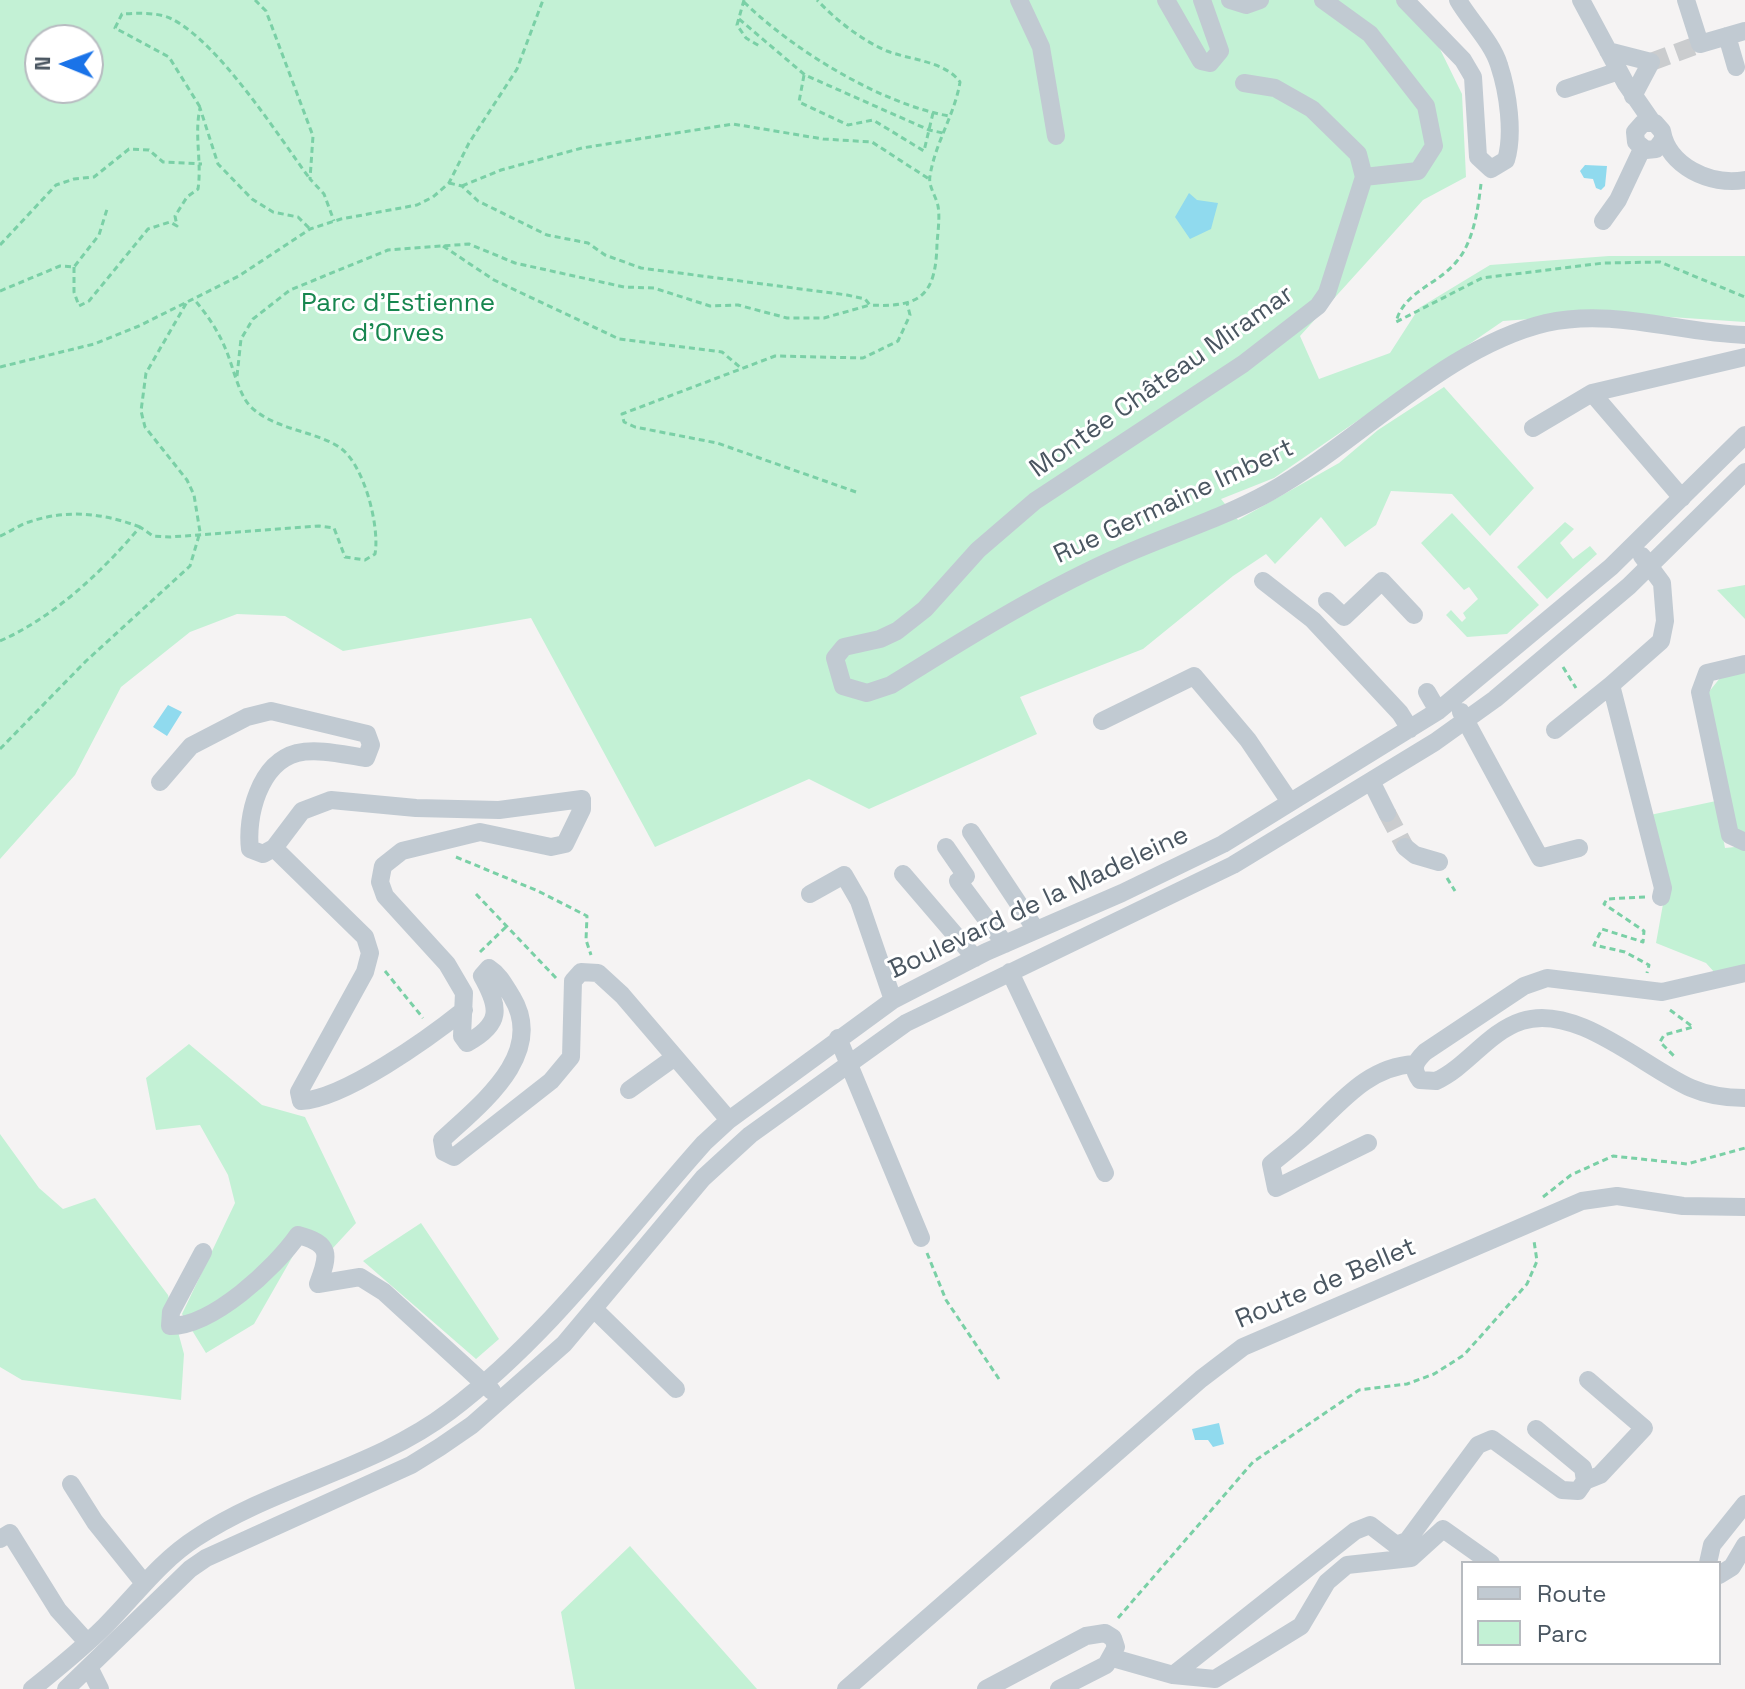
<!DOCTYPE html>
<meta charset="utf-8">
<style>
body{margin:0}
#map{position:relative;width:1745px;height:1689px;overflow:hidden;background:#f5f3f3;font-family:"Space Grotesk",sans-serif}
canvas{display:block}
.legend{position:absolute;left:1461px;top:1561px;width:260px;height:104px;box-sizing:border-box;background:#fff;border:2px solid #b7bbc0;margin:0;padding:10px 14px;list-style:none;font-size:24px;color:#4a5661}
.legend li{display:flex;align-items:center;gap:16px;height:40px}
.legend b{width:40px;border:2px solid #b7bbc0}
.north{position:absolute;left:24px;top:24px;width:80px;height:80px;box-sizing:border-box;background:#fff;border:2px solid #b7bbc0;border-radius:50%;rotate:271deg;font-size:22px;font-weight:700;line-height:32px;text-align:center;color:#4a5661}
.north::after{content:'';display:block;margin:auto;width:28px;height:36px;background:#1a73e8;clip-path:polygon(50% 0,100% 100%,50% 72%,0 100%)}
</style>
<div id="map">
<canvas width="1745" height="1689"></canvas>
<ul class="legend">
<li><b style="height:10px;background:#c1cad2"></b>Route</li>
<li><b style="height:22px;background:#c3f1d5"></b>Parc</li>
</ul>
<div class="north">N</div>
</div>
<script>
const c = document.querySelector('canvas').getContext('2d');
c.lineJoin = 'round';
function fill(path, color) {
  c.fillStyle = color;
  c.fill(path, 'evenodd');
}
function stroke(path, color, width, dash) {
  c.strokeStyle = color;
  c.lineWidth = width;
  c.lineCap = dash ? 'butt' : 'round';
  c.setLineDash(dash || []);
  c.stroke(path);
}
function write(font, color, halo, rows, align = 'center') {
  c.font = font + ' "Space Grotesk",sans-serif';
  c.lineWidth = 6;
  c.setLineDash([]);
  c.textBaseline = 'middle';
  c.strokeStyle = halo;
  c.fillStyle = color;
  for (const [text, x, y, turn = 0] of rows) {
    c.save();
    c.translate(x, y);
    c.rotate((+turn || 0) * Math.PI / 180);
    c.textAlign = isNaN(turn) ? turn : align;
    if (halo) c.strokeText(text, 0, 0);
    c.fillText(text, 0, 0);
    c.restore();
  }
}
const green = new Path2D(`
 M0 0H1416L1462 94 1466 177 1423 200 1300 336 1319 379 1390 353 1419 308 1490 265 1609 256H1745V322L1611 313 1503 321 1274 478 1221 499 1238 520 1339 463 1378 430 1444 387 1534 488 1490 536 1452 494 1391 491 1376 525 1345 547 1321 517 1275 564 1266 554 1233 576 1143 649 1020 697 1037 734 869 809 809 779 655 847 531 618 343 651 285 616 237 614 190 632 121 687 75 775 0 859ZM40 40H88V88H40Z
 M1452 513 1539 605 1507 634 1467 637 1446 615 1451 610 1462 622 1466 618 1463 613 1478 599 1469 587 1464 590 1421 543Z
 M1565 522 1574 529 1560 543 1573 559 1590 546 1597 554 1547 599 1517 567Z
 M1745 585V619L1717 590Z
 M1745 672V837L1738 834 1708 693 1720 678Z
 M1716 801 1725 848 1745 846V965L1715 973 1706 963 1656 943 1665 893 1650 815Z
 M189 1044 262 1105 305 1117 356 1223 332 1249 306 1233 254 1324 206 1353 182 1314 235 1203 228 1175 200 1125 156 1130 146 1078Z
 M0 1134 39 1188 63 1209 95 1198 168 1295 184 1354 181 1400 22 1380 0 1367Z
 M421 1223 499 1339 476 1359 363 1261Z
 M630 1546 757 1689H575L561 1612Z`);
const water = new Path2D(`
 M1585 165 1607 166 1605 186 1601 190 1596 188 1593 179 1584 178 1580 171Z
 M1189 193 1197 200 1218 203 1211 229 1190 239 1175 217Z
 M168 705 182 712 167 736 153 727Z
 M1219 1423 1224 1444 1213 1447 1208 1440H1195L1192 1429Z`);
const minorTunnel = new Path2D(`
 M1651 62 1700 44
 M1387 813 1405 847`);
const path = new Path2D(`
 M255 0 266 11 313 136 310 179 324 194 334 221
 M744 0 737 25 746 38 761 47
 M744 2C793 50 881 104 949 116
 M739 19 805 75 929 130 943 133
 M804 75 799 102 848 125 873 120 924 151 933 113
 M200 107 169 57 115 28 122 14C137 13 158 12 172 19 220 44 277 134 310 179
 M449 183 462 186 478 201 547 235 588 243 605 255 641 268 847 295 865 299 870 305C922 308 936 294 937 243 938 231 940 217 938 206 936 196 928 186 930 176 935 143 955 114 960 82 945 61 910 60 887 51 861 40 836 20 817 0
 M1481 184C1478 208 1474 241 1457 261 1438 285 1404 291 1396 322L1482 278 1604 263 1660 262 1745 297
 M462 186 501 170 582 148 733 124 823 139 872 142 929 179
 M0 245 56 185 74 179 94 177 129 149 149 150 163 162 202 164
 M443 246 494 280 619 339 722 352 741 368
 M74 267V292L79 306 89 301 148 229 170 222 177 226 175 216 187 197 198 189C202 162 194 135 200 108L218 164 252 199 273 212 298 217 310 229
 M0 291 60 266 74 267 99 235 108 206
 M0 367 94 344 139 326 239 276 310 229 341 219 417 205 433 197 449 183 469 143 517 69 543 0
 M237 376 241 339 253 319 290 290 388 250 469 244 515 263 624 287 654 288 710 306 738 305 787 318H824L870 305
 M856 492 717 443 635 427 624 422 622 414 775 356 863 358 898 341 910 315 907 303
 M0 536C10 532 19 525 29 522 67 509 103 513 140 527
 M0 641C54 617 101 573 140 527L153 536 170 537 319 526 334 528 345 557 365 560 375 554C380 527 364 463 339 447 313 430 274 430 250 406 238 393 233 366 226 350 218 330 207 315 194 299
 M1563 667 1576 688
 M0 749 86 661 190 566 200 532 194 495 187 480 145 427 141 411 146 373 187 302
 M456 857 538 891 587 916 586 940 591 955
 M1447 878 1455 891
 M476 894 556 978
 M1645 897 1607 899 1604 904 1644 931 1643 942 1602 929 1594 945 1625 952 1649 965 1647 973
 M480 952 508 925
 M385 971 423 1018
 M1670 1010 1693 1027 1664 1035 1660 1042 1675 1057
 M1543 1197 1571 1175 1613 1156 1687 1164 1745 1148
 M927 1253 946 1300 999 1379
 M1118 1618 1253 1462 1359 1390 1407 1384 1434 1374 1464 1355 1527 1284 1537 1261 1534 1241`);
const minor = new Path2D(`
 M1019 0 1041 47 1056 136
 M1166 0 1201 61 1210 63 1220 51 1202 0
 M1230 0 1246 5 1260 0
 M1323 0 1370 34 1426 106 1434 146 1418 171 1364 177
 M1405 0 1463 60 1473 77 1478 157 1491 169 1506 160C1514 134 1508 92 1499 65 1492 42 1470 21 1458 0
 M1581 0 1626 84 1653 123
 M1686 0 1700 44 1745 31
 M1727 36 1736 67
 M1608 51 1651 62 1633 96
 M1244 83 1275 88 1312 109 1358 154 1364 177 1327 293 1318 306 1243 364 1035 501 978 550 925 609 897 631 880 639 844 647 835 658 843 686 867 693 891 685C963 640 1035 595 1112 560 1164 536 1219 520 1268 493 1358 443 1445 347 1546 323 1613 308 1679 333 1745 335
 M1565 89 1619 71
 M1662 141 1656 149 1646 150 1636 142 1635 132 1643 123H1655L1662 131C1668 166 1710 186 1745 180
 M1603 221 1618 200 1642 149
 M1533 428 1592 393
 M1682 498 1592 393 1745 357
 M1642 556 1662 583 1665 621 1661 641 1611 685 1663 888 1661 897
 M1263 581 1313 620 1400 713 1410 729
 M1327 601 1344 617 1382 581 1414 615
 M1745 664 1707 673 1700 692 1730 835 1745 842
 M1427 692 1438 711
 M1461 712 1540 858 1579 848
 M1102 721 1194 676 1248 740 1290 802
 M1555 730 1611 685
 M1371 781 1387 813
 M160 782 191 746 247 717 271 711 367 734 371 745 366 758C345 755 318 748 297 753 259 763 246 817 250 849L263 854 274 848 302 811 331 800 416 808 499 810 582 799V809L565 844 551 847 480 832 402 851 383 866 380 882 385 896 447 964 464 993 462 1036 467 1043C502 1024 500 1008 482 976L489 968C500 975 505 986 512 997 547 1055 479 1105 442 1140L444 1152 454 1157 551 1081 571 1057 573 981 581 972 598 973 622 995 729 1120
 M971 832 1036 930
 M946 847 966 876 958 881 1005 944
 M1405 847 1415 855 1439 862
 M274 848 365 937 370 953 365 972 299 1092 301 1101C344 1099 429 1038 464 1010
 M903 874 975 958
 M810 894 844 875 859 901 893 1000
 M1010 972 1105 1173
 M1745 973 1662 992 1547 978 1524 986 1425 1052C1415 1062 1411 1068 1420 1080L1436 1081C1468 1066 1488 1032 1522 1021 1576 1003 1644 1067 1691 1088 1707 1095 1727 1098 1745 1098
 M838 1038 921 1238
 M629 1090 675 1057
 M1368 1143 1276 1188 1271 1164C1284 1153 1298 1143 1310 1131 1342 1101 1368 1067 1414 1064
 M203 1252 171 1312 170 1326C212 1327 275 1268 298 1235 332 1244 329 1255 318 1284L360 1277 384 1292 492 1391
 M595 1310 676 1389
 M1585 1481 1600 1475 1644 1428 1588 1380
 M71 1484 95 1522 144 1583
 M0 1539 10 1533 58 1610 87 1642
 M1708 1563 1712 1545 1745 1504
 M1719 1575 1732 1567 1745 1545
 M1113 1658 1173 1675 1215 1679 1301 1626 1327 1582 1347 1565 1411 1558 1443 1529 1491 1563
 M90 1669 100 1689
 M1173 1675 1355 1531 1370 1525 1396 1545 1407 1541 1478 1445 1492 1439 1562 1490 1578 1491 1585 1481 1583 1468 1536 1429
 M32 1689C57 1669 82 1649 105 1626 135 1596 160 1561 196 1538 276 1485 374 1469 450 1411 549 1336 622 1235 704 1143L729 1120 893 1000 986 952 1122 893 1223 844 1438 711 1611 567 1745 435
 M66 1689 190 1569 206 1558 411 1465 440 1447 472 1425 564 1344 703 1178 750 1135 906 1023 1233 865 1435 742 1495 699 1629 586 1745 472
 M846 1689 1201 1379 1243 1347 1582 1201 1617 1196 1683 1206 1745 1207
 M986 1689 1086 1636 1105 1633 1113 1638 1116 1647 1106 1665 1059 1689`);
const parkNames = [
 ["Parc d'Estienne",398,304],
 ["d'Orves",398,334]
];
const streetNames = [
 ["Montée Château Miramar",1162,382,-35],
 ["Rue Germaine Imbert",1174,502,-25],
 ["Boulevard de la Madeleine",1039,903,-25],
 ["Route de Bellet",1326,1284,-23]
];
fill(green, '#c3f1d5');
fill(water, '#90daee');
stroke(minorTunnel, '#caccce', 18, [18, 9]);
stroke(path, '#7ad0a6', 3, [6, 4]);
stroke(minor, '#c1cad2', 18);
write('26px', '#17864f', '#fff', parkNames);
write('26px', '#4a5661', '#fff', streetNames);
</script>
